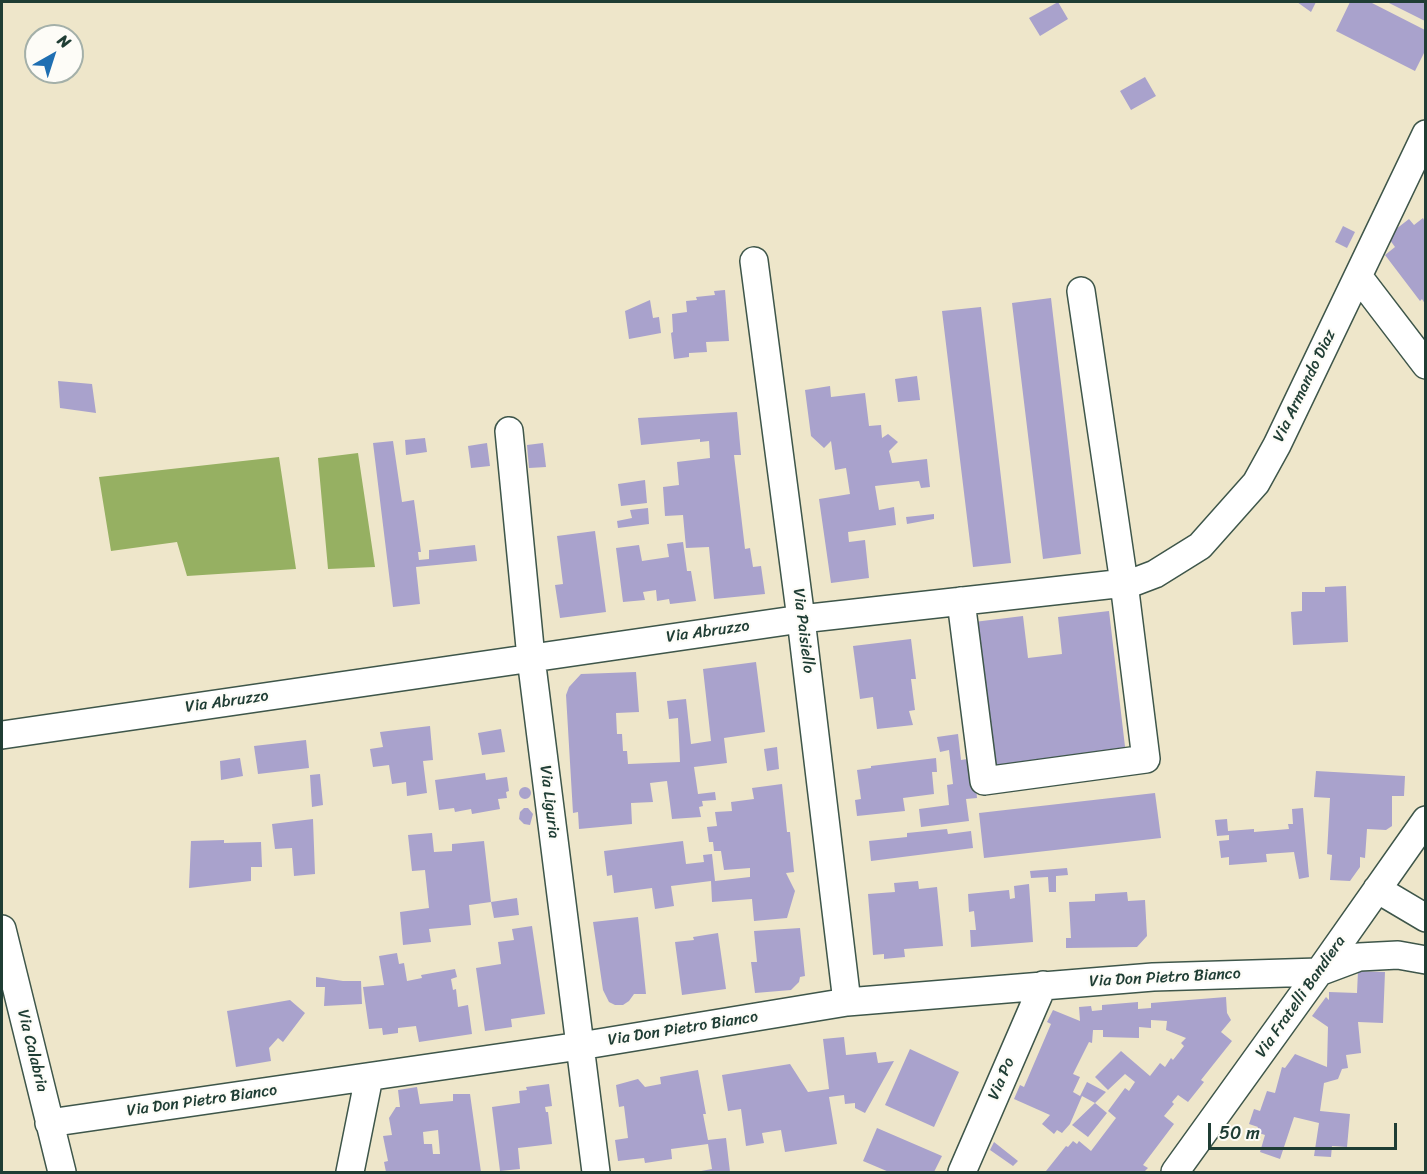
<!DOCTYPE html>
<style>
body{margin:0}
#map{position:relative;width:1427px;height:1174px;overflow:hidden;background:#eee6ca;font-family:Sriracha,sans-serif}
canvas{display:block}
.frame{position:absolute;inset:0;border:3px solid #1f3d34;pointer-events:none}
.north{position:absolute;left:24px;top:24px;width:60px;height:60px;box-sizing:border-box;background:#fdfcf7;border:2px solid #a4b0a9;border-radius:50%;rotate:39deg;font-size:16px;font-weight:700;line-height:24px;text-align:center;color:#1f3d34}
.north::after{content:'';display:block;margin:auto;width:21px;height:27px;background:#1f6fb2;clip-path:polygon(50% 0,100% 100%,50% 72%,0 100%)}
.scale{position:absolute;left:1208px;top:1123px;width:189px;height:27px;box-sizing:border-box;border:3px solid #1f3d34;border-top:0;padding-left:8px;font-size:18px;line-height:21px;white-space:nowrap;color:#1f3d34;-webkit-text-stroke:4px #fdfcf7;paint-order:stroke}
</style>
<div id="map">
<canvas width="1427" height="1174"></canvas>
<div class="frame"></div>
<div class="north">N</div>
<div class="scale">50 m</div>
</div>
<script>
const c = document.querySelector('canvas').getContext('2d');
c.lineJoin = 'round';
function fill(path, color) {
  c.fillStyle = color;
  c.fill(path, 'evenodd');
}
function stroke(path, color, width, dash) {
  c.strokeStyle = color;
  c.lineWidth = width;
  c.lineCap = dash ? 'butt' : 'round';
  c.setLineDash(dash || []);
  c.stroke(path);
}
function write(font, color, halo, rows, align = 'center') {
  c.font = font + ' Sriracha,sans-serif';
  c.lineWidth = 4.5;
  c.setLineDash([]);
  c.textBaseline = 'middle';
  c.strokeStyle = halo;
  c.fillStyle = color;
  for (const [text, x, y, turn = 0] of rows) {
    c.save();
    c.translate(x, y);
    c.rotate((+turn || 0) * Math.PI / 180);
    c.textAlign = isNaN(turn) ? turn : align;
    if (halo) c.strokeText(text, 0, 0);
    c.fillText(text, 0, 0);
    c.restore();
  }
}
const forest = new Path2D(`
 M358 453 375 567 328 569 318 458Z
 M279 457 296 569 187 576 177 542 111 551 99 477Z`);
const building = new Path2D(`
 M1058 2 1068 19 1040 36 1029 18Z
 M1297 2H1316L1311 12Z
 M1350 2H1370L1425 30V51L1415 71 1336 31Z
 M1387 2H1425V21Z
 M1145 77 1156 96 1131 110 1120 91Z
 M1423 218 1425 222V304L1422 299 1420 301 1385 255 1395 247 1387 236 1409 219 1414 225Z
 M1343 226 1355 232 1347 248 1335 242Z
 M725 290 729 341 706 342 707 352 689 353V357L674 359 671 333 673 332 672 314 687 312 686 301 697 300 696 297 715 295 714 291Z
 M1051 298 1081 554 1043 559 1012 303Z
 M650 300 653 318 659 317 661 333 629 339 625 311Z
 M981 307 1011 563 973 567 942 311Z
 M917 376 920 400 898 402 895 379Z
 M58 381 92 384 96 413 60 408Z
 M830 386 831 397 865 393 869 426 881 425 882 438 888 434 898 442 889 451 892 463 927 459 930 487 921 488 919 481 875 486 879 510 894 507 896 525 848 532 849 542 865 540 869 578 831 583 819 499 850 494 846 468 835 470 831 441 824 448 811 436 805 390Z
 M737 412 741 455H734L745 549 750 548 753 567 761 566 765 594 714 599 709 547 686 548 683 515 665 516 663 487 679 485 677 462 710 458 709 441 700 442V439L641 445 638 418Z
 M425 438 427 452 406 455 405 440Z
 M393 441 402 502 414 500 421 552H418L419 560 429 559V550L475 545 477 561 416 567 420 604 393 607 373 443Z
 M487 443 490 466 471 468 468 446Z
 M543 443 546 467 529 468 527 445Z
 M645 480 647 503 621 506 618 484Z
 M648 508 649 524 618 528 617 521 632 518 630 510Z
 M934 514V519L907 524 906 517Z
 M595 531 606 612 560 618 555 585 563 584 557 536Z
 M683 542 687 571H691L696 601 670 604 669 599 657 601 656 590 643 592 645 600 623 602 616 548 639 545 642 561 669 557 667 544Z
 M1346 586 1348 642 1293 645 1291 612 1302 611V592H1325V587Z
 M1109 611 1126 755 992 770 974 622 1023 616 1028 658 1062 654 1058 617Z
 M911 639 916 679H911L915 710 909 711 913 725 877 729 873 697 860 699 853 646Z
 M756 662 765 732 724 738 727 763 694 767 698 794 715 792 716 800 702 801 703 806 699 807 701 817 672 819 667 781 650 783 653 802 631 803 632 824 579 829 578 812 573 813 566 695 569 687 581 674 636 672 639 712 616 713 617 734H622L623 751H627L628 764 680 762 678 718 669 719 667 701 686 699 691 744 711 741 703 669Z
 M430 726 433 760 423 761 427 793 407 796 406 782 392 784 389 765 373 767 370 749 383 747 380 732Z
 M501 729 505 752 482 755 478 733Z
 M958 734 961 760 980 757 975 775 977 798 966 799 969 821 921 827 919 809 949 805 947 785 953 784 949 750 940 752 937 737Z
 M306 740 309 768 258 774 254 746Z
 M777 747 779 769 767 771 764 749Z
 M240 758 243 776 221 780 220 761Z
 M936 758 937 772H932L934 794 903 798 905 811 857 816 855 800 861 799 857 770 871 768V766Z
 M1316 771 1405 776 1404 796H1392V826L1386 830 1367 829 1365 858 1360 857V867L1350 881 1330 880 1332 855 1327 854 1330 798 1314 797Z
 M485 773 486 780 507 777 509 791 506 792 507 798 498 799 500 809 472 814 471 809 455 812 454 808 439 810 435 780Z
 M320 774 323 805 312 807 310 775Z
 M782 784 787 832H790L794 872 786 873 795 891 787 918 754 921 752 899 712 902 711 881 671 886 674 906 655 909 652 888 614 893 612 875 607 876 604 851 683 841 686 864 704 862 703 855 712 854 715 881 750 877V868L724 870 721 851H714L713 842H709L707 827 717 826 715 812 732 811 731 802 754 799 752 788Z
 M519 793a6 6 0 1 1 12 0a6 6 0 1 1-12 0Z
 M1155 793 1161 838 984 858 979 813Z
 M524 808H528L533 814 530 825 524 824 519 819 520 812Z
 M1303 808 1309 877 1299 879 1294 852 1266 854 1267 862 1229 865V857L1221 858 1219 841 1229 840V835L1217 836 1215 820 1227 819 1228 831 1254 829V832L1289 829 1288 824H1293L1292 809Z
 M313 819 315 874 294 876 292 848 275 849 272 824Z
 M947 829 948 834 971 831 973 848 871 861 869 841 907 837V833Z
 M432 833 434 852 452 851V844L484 841 491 902 517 898 519 915 494 918 491 902 469 905 471 925 429 929 431 942 403 945 400 912 429 908 425 870 412 871 408 835Z
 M224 840V843L261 842 262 867H251V881L189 888 191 841Z
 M1067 868 1068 875 1056 876V892H1049L1048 877 1031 878 1030 871Z
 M918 881 919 889 937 887 943 946 904 949 905 957 884 959V954L873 955 868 894 895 892 894 883Z
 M1029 884 1033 942 971 947 970 930H976L974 911 969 912 968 894 1009 890 1010 899 1015 898 1014 886Z
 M1127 892 1128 901 1145 900 1147 936 1137 947 1066 948V938H1071L1069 902 1095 901V894Z
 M638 917 646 994H634L629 1001 623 1005H615L609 1002 603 990 593 922Z
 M532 926 545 1014 511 1019 512 1027 485 1031 476 968 501 964 498 942 514 940 512 929Z
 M800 928 805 976 800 977 799 982 791 990 755 993 751 962H757L754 931Z
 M718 933 726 989 682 995 675 942 694 940 693 937Z
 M397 953 399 964 404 963 407 981 422 978 421 975 455 969 457 977 451 979 453 990 456 989 458 1007 468 1005 472 1034 419 1042 416 1026 398 1028V1033L383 1035 382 1028 369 1029 363 987 384 985 379 956Z
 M1358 971 1385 972 1383 1023 1358 1022 1361 1053 1346 1055 1348 1068 1342 1069 1338 1079 1324 1083 1320 1111 1350 1114 1347 1147 1332 1146 1331 1157 1314 1156 1319 1123 1294 1117 1280 1159 1260 1152 1265 1135 1256 1132 1258 1127 1249 1124 1254 1109 1260 1111 1267 1091 1275 1093 1282 1067 1285 1068 1295 1054 1327 1067 1328 1027 1312 1016 1326 997 1329 1000V992L1357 993Z
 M316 977 343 981H361L362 1004 324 1006 325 987H316Z
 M1226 997 1227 1013 1231 1020 1221 1032 1232 1041 1201 1080 1204 1082 1188 1102 1178 1095 1172 1102 1174 1104 1164 1116 1174 1124 1143 1165 1148 1168 1144 1172 1046 1171 1066 1146 1068 1147 1073 1141 1077 1144 1079 1141 1091 1151 1116 1118 1108 1111 1125 1088 1129 1091 1135 1082 1125 1074 1108 1090 1095 1077 1121 1051 1150 1076 1160 1063 1165 1067 1171 1058 1173 1060 1184 1046 1181 1043 1186 1038 1166 1030 1167 1021 1151 1020V1028L1139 1027V1038L1103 1037V1030H1093L1092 1043 1089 1042 1073 1074 1080 1077 1073 1092 1080 1096 1087 1082 1106 1092 1095 1103 1082 1096 1070 1124 1062 1133 1057 1130 1054 1134 1042 1124 1050 1115 1014 1099 1020 1085 1024 1087 1051 1024 1047 1022 1053 1010 1080 1021 1079 1007 1091 1006 1092 1011 1102 1010V1005L1138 1002V1009L1151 1008V1003Z
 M290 1000 305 1013 283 1042 278 1038 269 1048 271 1061 236 1067 227 1011Z
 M844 1037 846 1055 876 1052 878 1063 894 1061 865 1113 855 1108V1103L845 1104 844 1095 829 1097 837 1144 785 1152 781 1130 762 1133 764 1143 746 1146 741 1109 728 1111 722 1075 790 1064 808 1092 829 1089 823 1039Z
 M910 1049 959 1072 934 1127 885 1105Z
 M698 1070 706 1114H703L708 1140 726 1138 730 1172H696L712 1169 708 1144 671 1149 672 1159 645 1163 644 1158 618 1161 615 1140 628 1138 624 1106 619 1107 616 1085 638 1079 645 1087 661 1084 660 1077Z
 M549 1084 552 1106 545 1107 546 1112H548L552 1144 518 1148 520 1169 500 1171 492 1107 520 1103 519 1091 527 1090 526 1087Z
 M417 1087 420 1104 453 1101V1094H470L481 1172H386L384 1162 388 1161 383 1136 392 1135 389 1118 396 1107H400L398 1090ZM438 1130 440 1154H433L432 1144H424L423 1132Z
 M1095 1103 1107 1113 1088 1137 1072 1125Z
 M877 1128 942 1156 934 1172H889L863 1161Z
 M994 1142 1018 1161 1013 1166 990 1150Z`);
const street = new Path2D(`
 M754 261 801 619 847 1002
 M1358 276 1426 365
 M509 431 531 658 596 1172
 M961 601 984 781 1146 759 1124 583 1081 291
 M2 735 801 619 1134 582 1155 574 1200 546 1256 483 1277 445 1426 134
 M1377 889 1426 918
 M2 929 62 1172
 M49 1123 580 1046 847 1002 1153 977 1319 972 1359 957 1398 955 1426 960
 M350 1172 369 1077
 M962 1172 1043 985
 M1175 1172 1319 972 1426 820`);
const streetNames = [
 ["Via Armando Diaz",1305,386,-64],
 ["Via Paisiello",803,631,83],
 ["Via Abruzzo",708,632,-8],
 ["Via Abruzzo",227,702,-8],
 ["Via Liguria",549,802,83],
 ["Via Don Pietro Bianco",1165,978,-3],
 ["Via Fratelli Bandiera",1301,997,-55],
 ["Via Don Pietro Bianco",683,1029,-9],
 ["Via Calabria",32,1051,76],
 ["Via Po",1002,1079,-67],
 ["Via Don Pietro Bianco",202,1101,-8]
];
fill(forest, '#96b062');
fill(building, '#a9a2cc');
stroke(street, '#3e564a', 30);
stroke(street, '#fff', 27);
write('16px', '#1f3d34', '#fdfcf7', streetNames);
</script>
